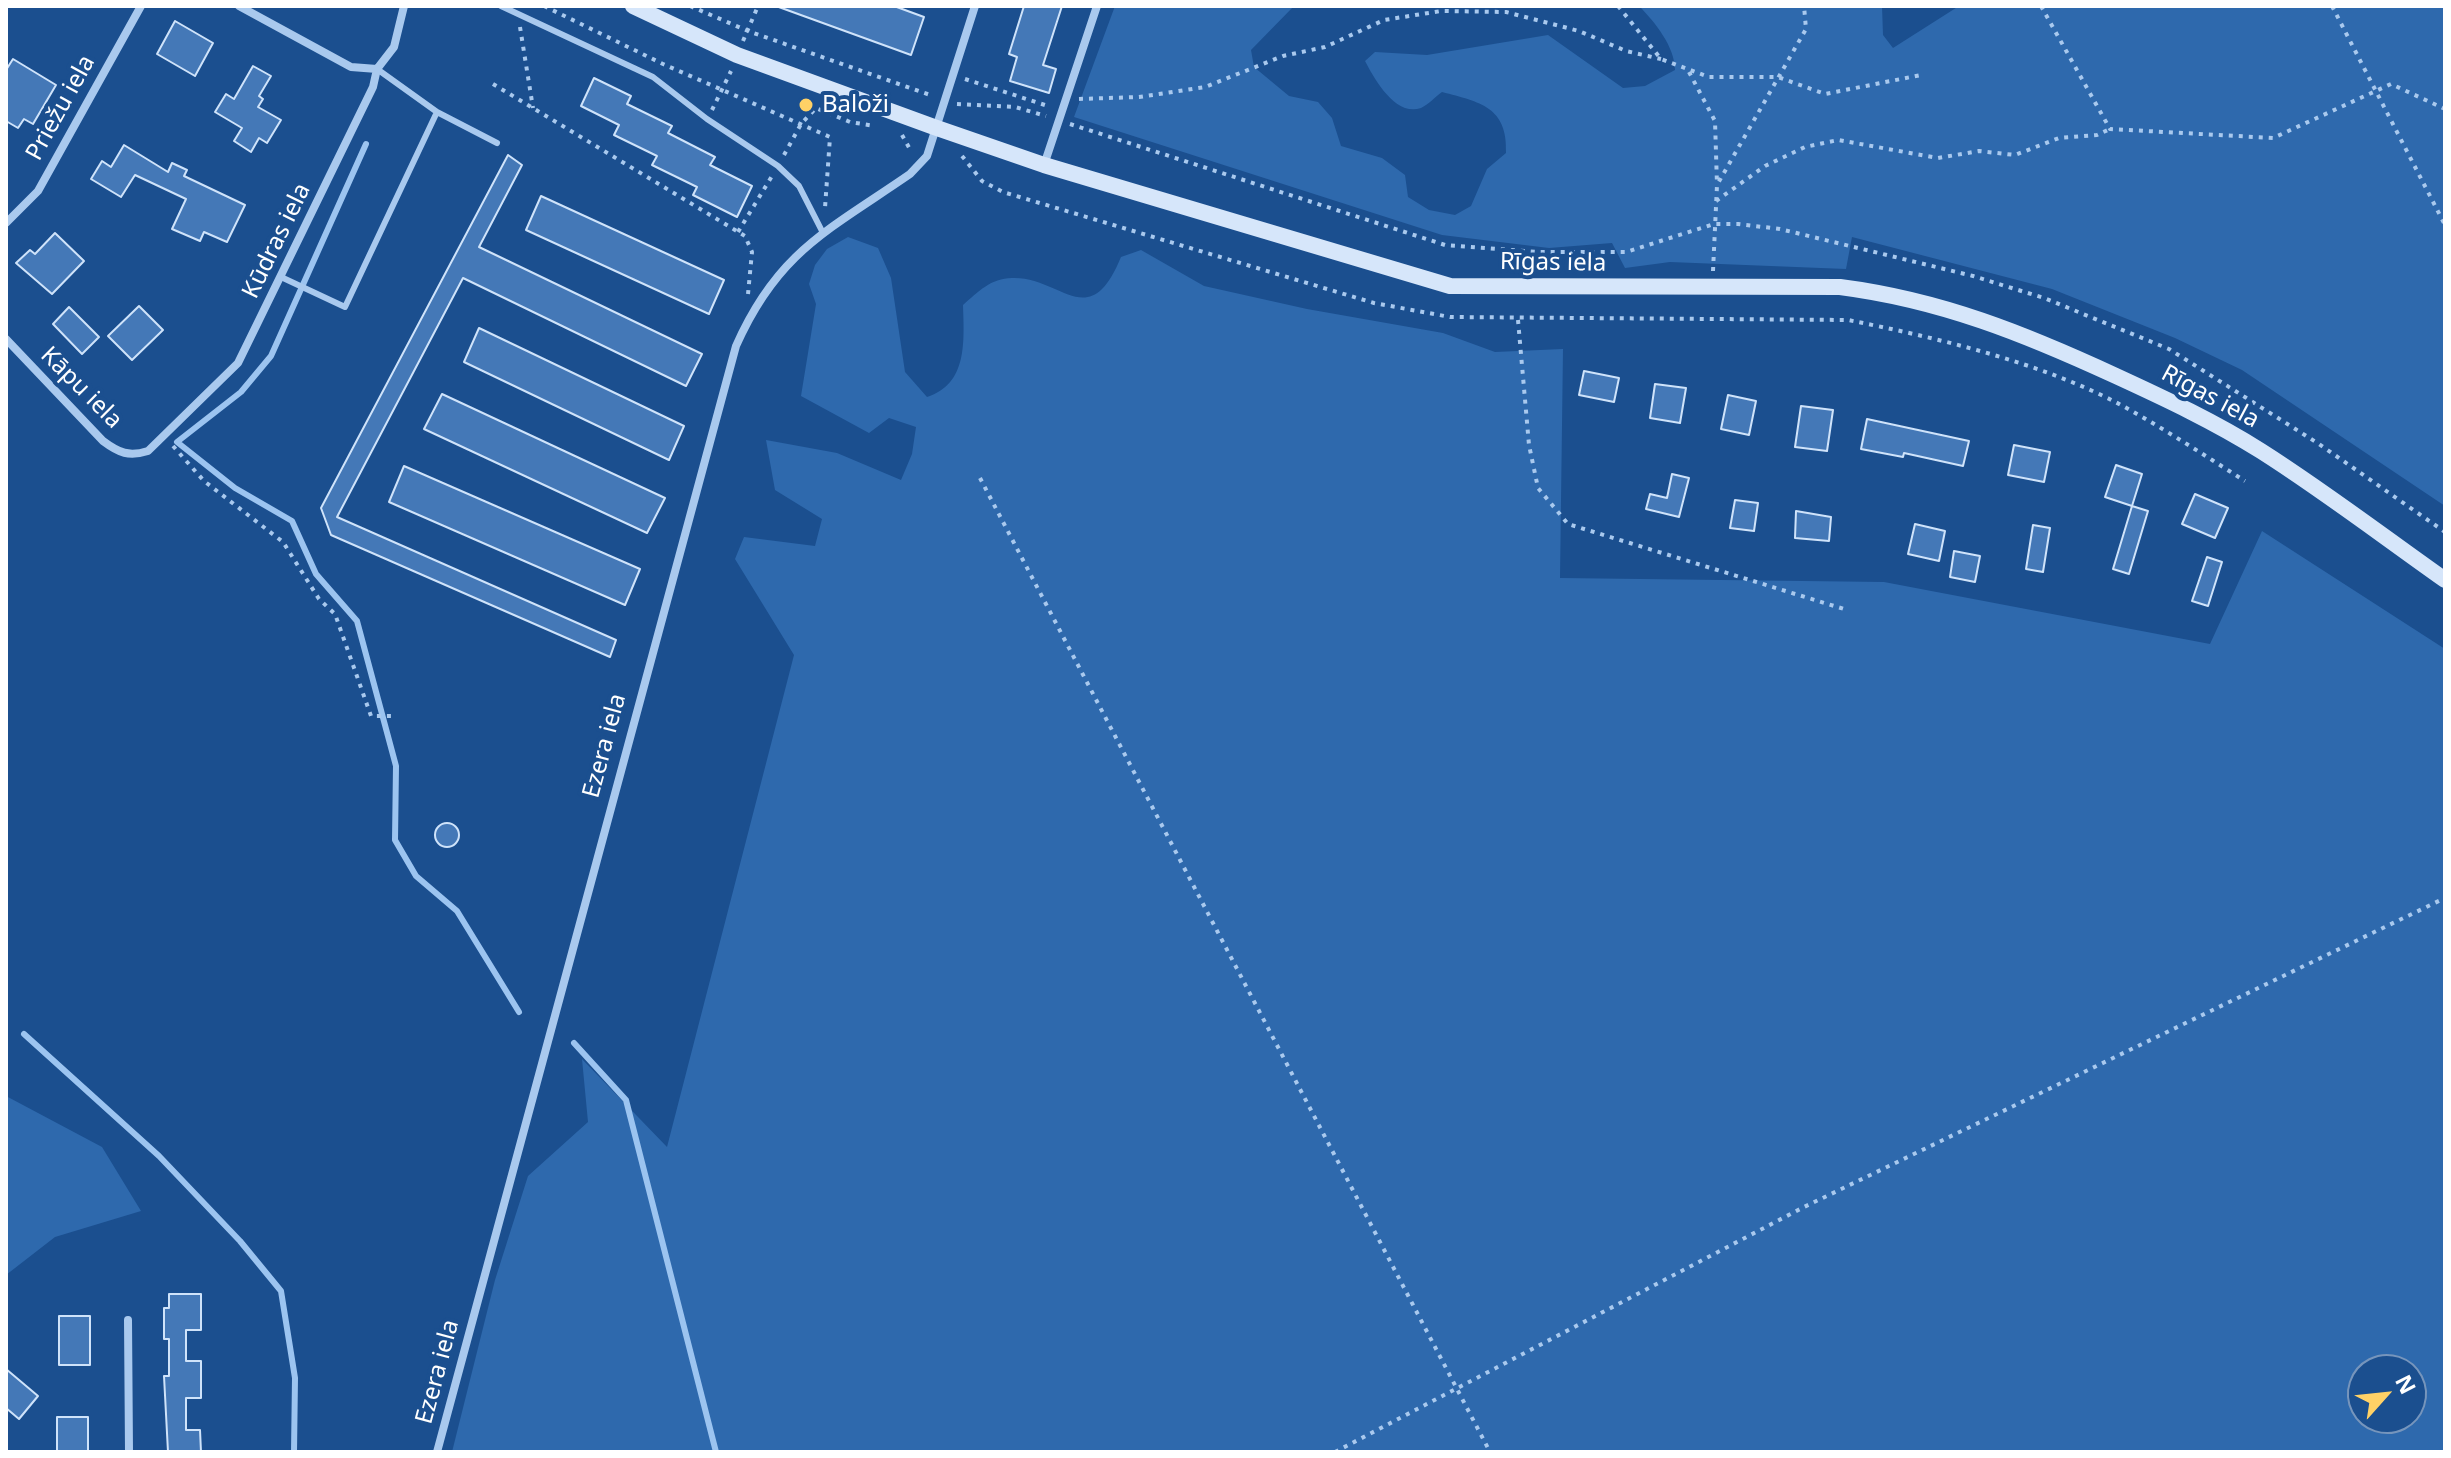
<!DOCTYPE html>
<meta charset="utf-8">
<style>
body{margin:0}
#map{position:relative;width:2451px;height:1458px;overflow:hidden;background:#1b4f8f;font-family:"Noto Sans",sans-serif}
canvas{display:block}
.frame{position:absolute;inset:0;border:8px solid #fff;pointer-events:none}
.north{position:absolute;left:2347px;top:1354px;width:80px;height:80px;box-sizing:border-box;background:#1b4f8f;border:2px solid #7695bc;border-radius:50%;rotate:63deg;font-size:22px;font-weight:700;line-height:32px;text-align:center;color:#fff}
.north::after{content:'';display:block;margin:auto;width:28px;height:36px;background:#ffd166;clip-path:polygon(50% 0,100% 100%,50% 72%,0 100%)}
</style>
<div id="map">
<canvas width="2451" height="1458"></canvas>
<div class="frame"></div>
<div class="north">N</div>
</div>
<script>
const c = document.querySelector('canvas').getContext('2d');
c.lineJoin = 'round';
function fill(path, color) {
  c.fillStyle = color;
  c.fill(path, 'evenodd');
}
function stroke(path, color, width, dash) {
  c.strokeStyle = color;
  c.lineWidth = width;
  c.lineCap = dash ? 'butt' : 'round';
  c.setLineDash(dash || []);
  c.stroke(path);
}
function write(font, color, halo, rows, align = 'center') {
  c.font = font + ' "Noto Sans",sans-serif';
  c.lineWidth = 8;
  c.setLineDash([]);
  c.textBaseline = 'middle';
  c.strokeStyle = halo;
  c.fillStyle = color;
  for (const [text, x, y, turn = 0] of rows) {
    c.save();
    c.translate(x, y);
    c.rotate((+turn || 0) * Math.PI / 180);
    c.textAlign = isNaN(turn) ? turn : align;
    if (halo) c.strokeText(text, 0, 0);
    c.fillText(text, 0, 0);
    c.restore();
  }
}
const green = new Path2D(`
 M1115 6H1294L1251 50 1254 67 1289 96 1318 102 1332 118 1341 146 1382 158 1405 175 1408 197 1429 210 1455 215 1471 206 1487 169 1506 153C1508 107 1480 102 1442 92 1436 96 1428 105 1421 108 1395 117 1374 78 1365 61L1375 52 1427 55 1548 35 1623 88 1645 86 1675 70C1675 47 1655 22 1639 6H1882L1883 35 1893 48 1959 6H2445V506L2242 370 2175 338 2052 289 1852 237 1846 269 1670 262 1625 268 1612 243 1549 248 1442 235 1074 117Z
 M848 237 878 248 891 278 905 372 927 397C968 384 964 341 963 305 978 292 991 278 1012 278 1061 276 1089 335 1121 257L1141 250 1204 286 1307 309 1443 333 1495 352 1563 349 1560 578 1884 582 2210 644 2262 531 2445 649V1452H452L495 1280 528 1176 588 1122 582 1059 667 1147 794 655 735 559 744 537 815 546 822 519 775 490 766 440 837 453 901 480 912 454 916 427 889 418 869 433 801 396 816 304 809 284 815 265 827 249ZM2363 1370H2411V1418H2363Z
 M6 1096 102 1147 141 1211 55 1237 6 1275Z`);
const stream = new Path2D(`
 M366 144 271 356 241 392 177 442 235 488 292 521 316 574 357 621 396 766 395 840 416 876 457 911 519 1012
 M24 1034 159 1156 240 1241 281 1291 295 1378 294 1452
 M574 1043 626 1100 716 1452`);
const building = new Path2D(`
 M776 6H894L924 17 911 55Z
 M1024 6H1062L1043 65 1056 69 1049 93 1010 81 1017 57 1009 54Z
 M175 21 213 43 195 76 157 54Z
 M13 59 56 85 33 124 24 119 18 128 6 121V70Z
 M253 66 271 76 259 96 263 99 258 107 281 120 267 143 259 138 251 152 234 141 242 128 215 112 226 94 234 99Z
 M594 78 631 96 627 104 672 126 668 133 715 157 710 165 752 186 737 217 693 195 697 187 652 165 657 156 614 135 619 125 581 106Z
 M124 145 168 172 172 163 187 170 184 176 245 205 227 242 204 232 200 241 172 229 186 199 135 175 121 197 91 179 102 161 111 167Z
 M508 155 522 165 479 247 702 354 686 386 463 278 337 517 616 640 610 657 331 535 321 508Z
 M541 196 724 280 709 314 526 230Z
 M55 233 84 261 52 294 16 263 30 250 35 254Z
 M139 306 163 330 132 360 108 336Z
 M69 307 99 337 82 354 53 324Z
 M479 328 684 426 669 460 464 362Z
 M1584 371 1619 378 1614 402 1579 395Z
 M1655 384 1686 388 1680 423 1650 418Z
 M442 394 665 498 647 533 424 429Z
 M1728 395 1756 401 1749 435 1721 429Z
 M1801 406 1833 410 1827 451 1795 447Z
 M1867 419 1969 441 1963 466 1904 453 1903 457 1861 449Z
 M2014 445 2050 452 2044 482 2008 475Z
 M2116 465 2142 474 2132 506 2148 511 2129 574 2113 569 2132 506 2105 497Z
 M404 466 640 569 625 605 389 502Z
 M1672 474 1689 478 1679 517 1646 509 1650 494 1667 498Z
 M2195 494 2228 508 2215 538 2182 524Z
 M1735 500 1758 503 1754 531 1730 528Z
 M1796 511 1831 517 1829 541 1795 538Z
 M1915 524 1945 531 1939 561 1908 554Z
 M2033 525 2050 528 2043 572 2026 569Z
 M1954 551 1980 556 1975 582 1950 577Z
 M2207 557 2222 562 2208 606 2192 601Z
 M435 835a12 12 0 1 1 24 0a12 12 0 1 1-24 0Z
 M169 1294H201V1330H186V1361H201V1398H186V1430H200L201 1452H168L164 1376H169V1339H164V1308H169Z
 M59 1316H90V1365H59Z
 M6 1369 38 1396 19 1419 6 1408Z
 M57 1417H88V1452H57Z`);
const path = new Path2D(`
 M544 6 663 64 830 137 825 208
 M690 6 748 31 933 96
 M1618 6 1661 59 1709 77H1778L1825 94 1921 75
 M2041 6 2110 129 2273 138 2391 84 2445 109
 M2332 6 2445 225
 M520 27 533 108
 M743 41 758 6
 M1689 72 1715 121 1717 185
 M965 79 1048 106
 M493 84 745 236 752 252 748 294
 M1079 99 1139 97 1205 87 1283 56 1325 47 1384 20 1441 11 1506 12 1579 31 1626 51 1661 59
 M957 104 1015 107 1046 116
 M712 110 731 71
 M1070 124 1445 245 1538 252H1626L1714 224H1738L1780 229 1973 276 2044 298 2169 349 2319 444 2445 532
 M902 135 911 151
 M784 155 801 124 816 108 850 122 875 126
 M962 156 982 181 1003 192 1374 303 1450 317 1848 320C1934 337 2043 363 2121 405 2163 428 2204 455 2245 481
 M1716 201 1765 166 1805 147 1838 140 1938 158 1979 151 2015 155 2059 138 2097 135 2110 129
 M738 232 772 176
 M1713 271 1717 185 1806 29 1804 6
 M1518 320 1529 445 1538 488 1568 524 1844 609
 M173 446 204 481 283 542 319 599 335 614 371 716H392
 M980 478 1490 1452
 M1335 1452 1804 1207 2445 898`);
const service = new Path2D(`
 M501 6 653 77 707 119 778 166 799 186 823 233
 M377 69 437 112 497 143
 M281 277 345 307 437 112`);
const minor = new Path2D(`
 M239 6 351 67 377 69
 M1044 165 1097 6
 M6 223 38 191 141 6
 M6 339 103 441C119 453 129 457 148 451L238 363 373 87 377 69 394 47 404 6
 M128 1320 129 1452
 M437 1452 736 346C778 251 829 230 910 174L927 156 975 6`);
const secondary = new Path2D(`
 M633 6 737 55 934 127 1044 165 1450 286 1840 287C1941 300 2025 334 2116 376 2166 399 2215 422 2261 451 2324 491 2384 537 2445 580`);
const markers = [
 [806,105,8,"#ffd166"]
];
const poiNames = [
 ["Baloži",822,105]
];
const streetNames = [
 ["Priežu iela",61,108,-61],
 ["Kūdras iela",277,241,-64],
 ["Rīgas iela",1553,263,1],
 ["Kāpu iela",81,388,45],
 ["Rīgas iela",2210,397,28],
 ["Ezera iela",605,746,-75],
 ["Ezera iela",438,1372,-75]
];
fill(green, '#2e69ad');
stroke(stream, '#9cc4f0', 6);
fill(building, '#4478b7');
stroke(building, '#cfe3fa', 2);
stroke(path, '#a9c9ee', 4, [4, 6]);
stroke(service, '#a9c9ee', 6);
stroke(minor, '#a9c9ee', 8);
stroke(secondary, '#d6e6fa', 16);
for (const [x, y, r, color] of markers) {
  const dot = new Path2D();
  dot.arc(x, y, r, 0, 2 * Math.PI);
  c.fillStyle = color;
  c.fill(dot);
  stroke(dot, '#1b4f8f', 3);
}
write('24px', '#fff', '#1b4f8f', poiNames, 'left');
write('24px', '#fff', '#1b4f8f', streetNames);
</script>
